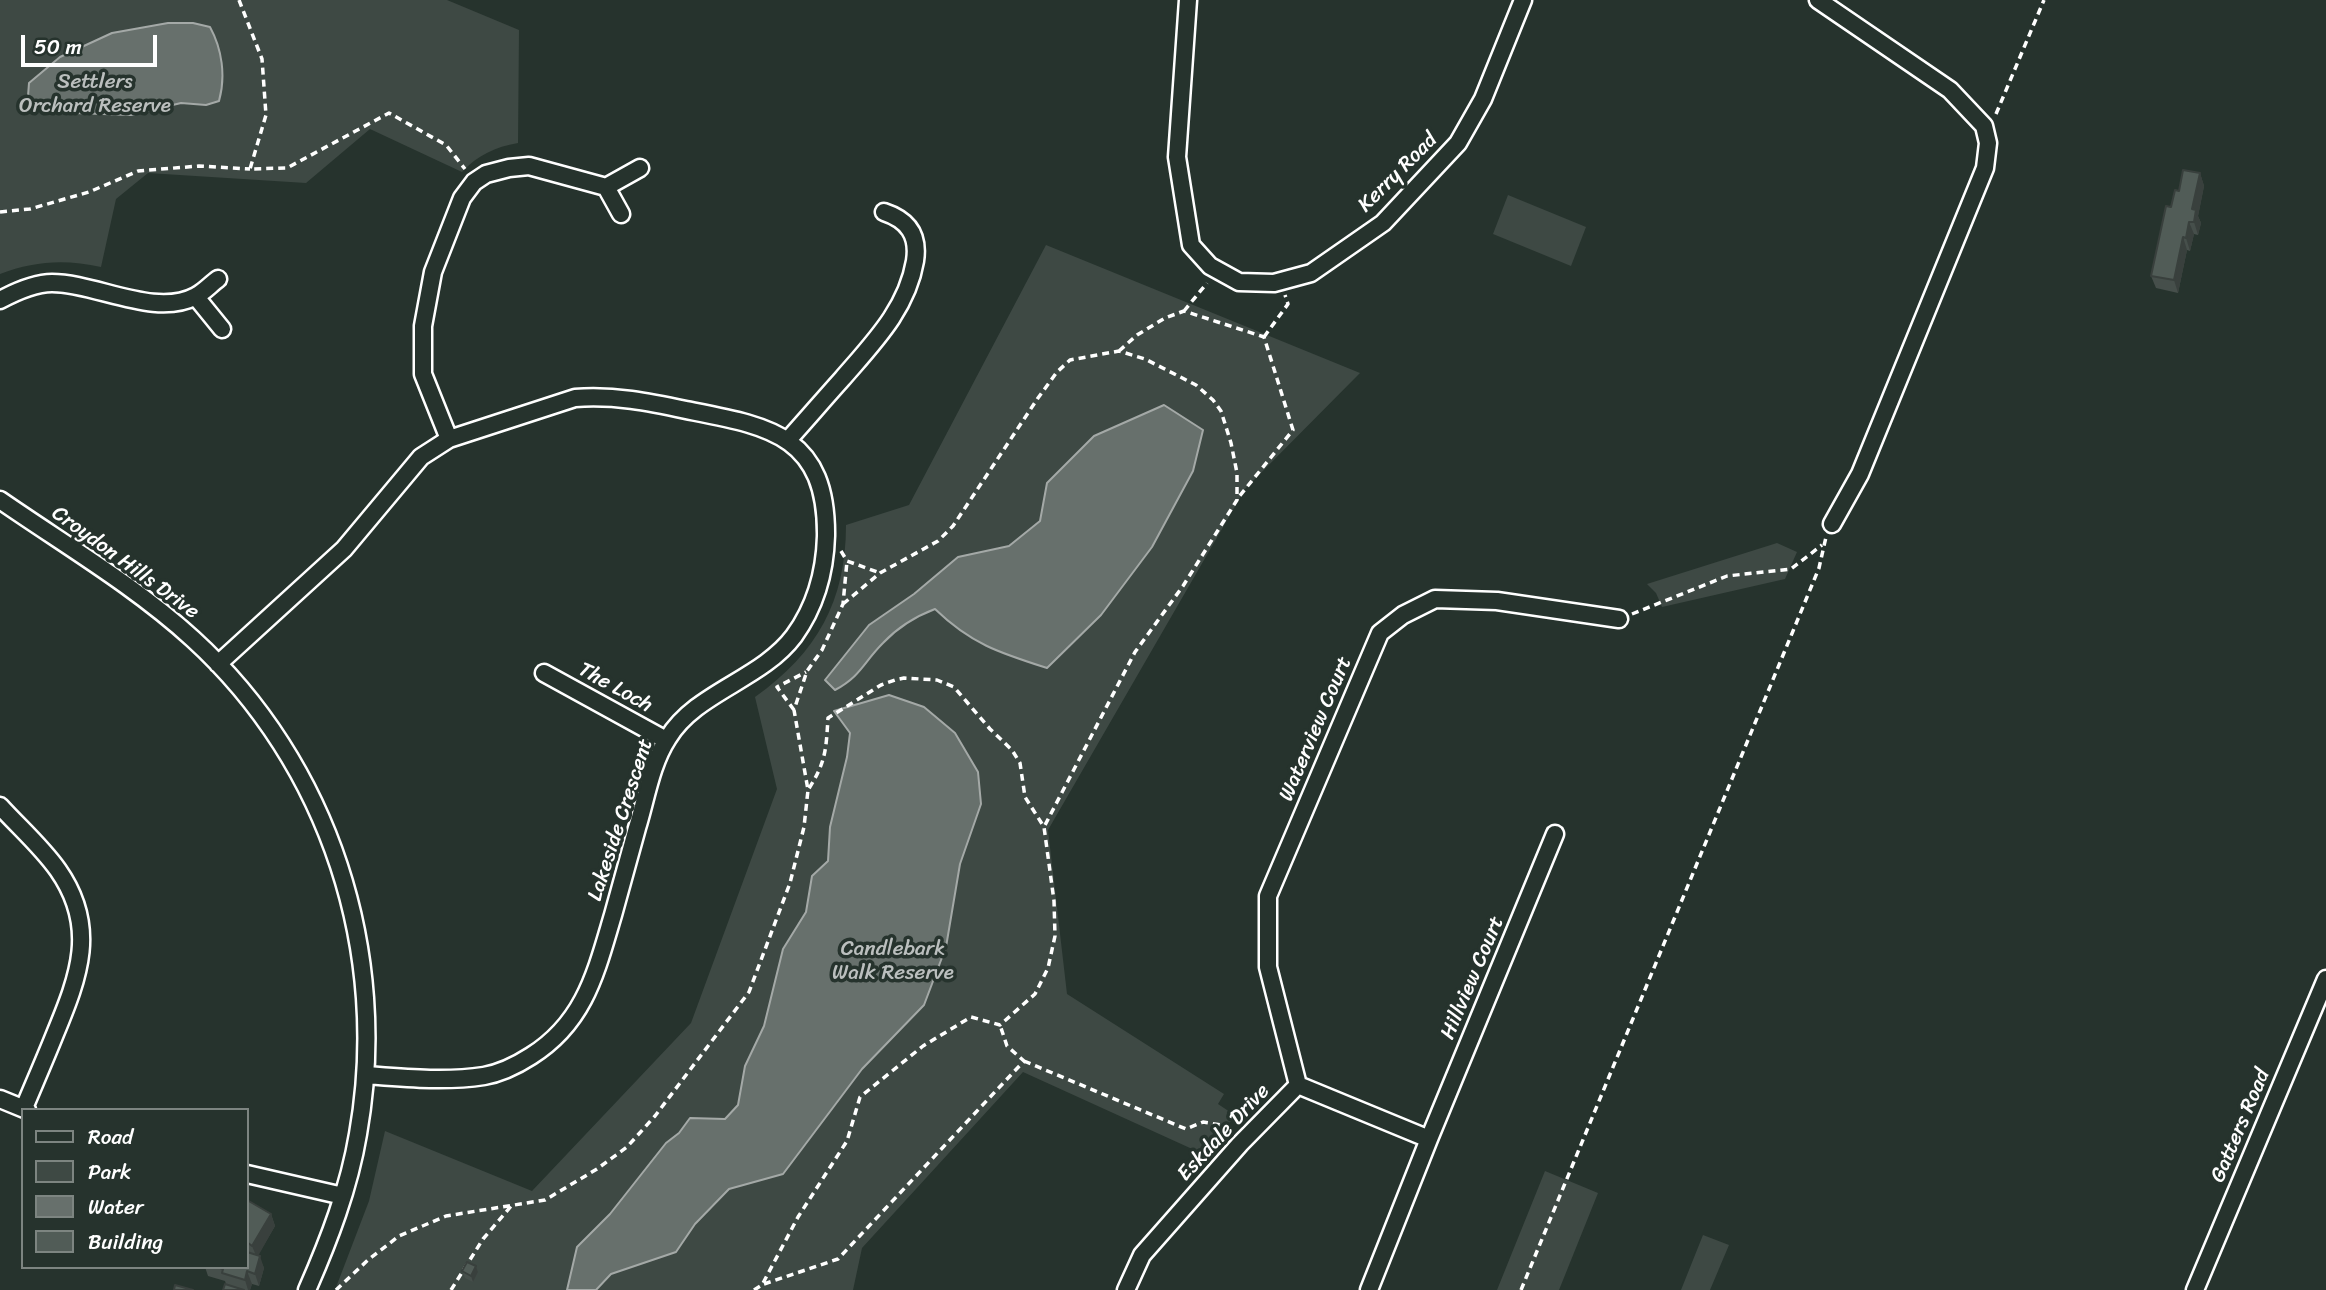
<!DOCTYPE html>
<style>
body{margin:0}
#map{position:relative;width:2326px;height:1290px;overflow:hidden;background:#26332d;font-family:Sriracha,sans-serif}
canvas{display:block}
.legend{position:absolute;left:21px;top:1108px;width:228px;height:161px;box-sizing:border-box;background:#26332d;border:2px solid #7d8581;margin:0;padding:9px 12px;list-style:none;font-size:21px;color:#fff}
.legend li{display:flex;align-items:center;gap:14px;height:35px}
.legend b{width:35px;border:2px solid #7d8581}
.scale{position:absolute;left:21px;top:35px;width:136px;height:32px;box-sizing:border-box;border:4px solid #fff;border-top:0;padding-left:9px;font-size:21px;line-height:24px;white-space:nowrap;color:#fff;-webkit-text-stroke:5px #26332d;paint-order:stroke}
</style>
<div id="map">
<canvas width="2326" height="1290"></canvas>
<ul class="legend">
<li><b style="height:9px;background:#26332d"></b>Road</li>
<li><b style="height:19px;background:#3e4944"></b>Park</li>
<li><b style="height:19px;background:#67706c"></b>Water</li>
<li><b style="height:19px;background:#515c57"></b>Building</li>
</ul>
<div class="scale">50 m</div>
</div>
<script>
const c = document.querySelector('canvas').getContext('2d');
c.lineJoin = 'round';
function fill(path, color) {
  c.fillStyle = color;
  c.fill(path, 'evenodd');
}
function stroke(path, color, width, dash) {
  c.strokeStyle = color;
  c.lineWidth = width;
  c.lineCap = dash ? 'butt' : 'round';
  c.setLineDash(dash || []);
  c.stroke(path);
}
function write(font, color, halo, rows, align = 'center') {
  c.font = font + ' Sriracha,sans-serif';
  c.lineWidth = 7;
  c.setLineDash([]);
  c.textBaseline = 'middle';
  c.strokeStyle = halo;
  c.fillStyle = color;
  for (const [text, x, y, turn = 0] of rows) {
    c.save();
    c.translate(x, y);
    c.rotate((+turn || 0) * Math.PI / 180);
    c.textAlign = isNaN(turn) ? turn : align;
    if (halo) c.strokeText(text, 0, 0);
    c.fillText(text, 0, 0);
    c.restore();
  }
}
const green = new Path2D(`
 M0 0H447L519 30 518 143C495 147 478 155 462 172L370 129 306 183 148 173 116 199 101 267C65 259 34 261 0 274Z
 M1508 195 1586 227 1571 266 1493 234Z
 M1046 245 1360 373 1245 489 1048 830 1067 994 1224 1094 1218 1104 1236 1116 1201 1153 1023 1072 862 1248 853 1290H335L369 1201 385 1131 532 1191 691 1023 777 789 755 697C817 653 846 601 846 525L909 505Z
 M1777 543 1797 552 1785 579 1662 607 1656 593 1647 584Z
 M1545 1171 1598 1193 1559 1290H1497Z
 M1703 1235 1729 1245 1710 1290H1681Z`);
const water = new Path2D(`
 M168 23H193L210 27C222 49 226 76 219 101L206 105 181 103 131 115 74 113 44 108 28 96 29 83 60 57 112 33Z
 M1164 405 1203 430 1193 471 1152 547 1101 615 1047 668C1000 653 971 644 935 609 914 617 898 627 883 643 863 663 861 676 835 690L825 680 869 625 914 594 958 557 1009 546 1040 521 1047 483 1094 436Z
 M889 695 924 707 955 733 978 772 981 804 960 864 946 947 924 1005 862 1069 783 1174 729 1189 695 1224 676 1252 611 1274 596 1290H567L577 1247 610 1214 666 1143 679 1133 690 1118 725 1119 738 1105 745 1066 764 1026 783 949 806 912 812 876 828 861 830 827 847 757 850 733 834 711Z`);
const path = new Path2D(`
 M239 0 262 59 266 115 250 169 287 168 389 113 446 145 465 169
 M1996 114 2044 0
 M0 212 30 209 89 192 138 171 199 166 250 169
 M1184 311 1207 283
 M1264 337 1288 304 1285 295
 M1119 351 1137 335 1165 318 1184 311 1264 337 1293 430 1238 498
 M841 551 847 561 880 573
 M843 604 880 573 938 541 953 526 1038 398 1057 372 1070 360 1119 351 1145 359 1196 385 1213 400 1221 411 1231 443 1237 473V500L1183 586 1135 652 1044 827
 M1632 614 1727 576 1791 569 1822 545
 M794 710 777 687 806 672
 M1024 1061 1186 1129 1203 1122 1227 1126 1231 1132
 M764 1284 838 1259 1024 1061 1007 1046 1000 1025
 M336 1290 368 1260 399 1236 446 1216 545 1200 597 1169 627 1147 655 1116 749 992 790 883 804 827 808 790 794 710 807 671 822 650 843 604 847 561
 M451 1290 483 1239 512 1205
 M754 1290 762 1285 798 1217 847 1141 860 1097 923 1046 971 1017 1000 1025 1035 994 1048 968 1055 936 1054 901 1044 827 1025 797 1020 763 1012 750 990 729 954 687 937 680 904 678 895 680 881 685 828 718C826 750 826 762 808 790
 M1521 1290 1819 568 1826 537`);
const street = new Path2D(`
 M1188 0 1177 157 1191 245 1210 266 1239 282 1274 283 1311 273 1383 223 1458 143 1483 99 1523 0
 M1818 0 1950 90 1984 126 1988 143 1985 168 1860 474 1832 524
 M621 214 606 187 640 168
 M196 297 222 329
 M0 300C15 292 35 283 52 283 96 283 155 318 196 296 204 292 211 284 218 279
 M449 439 423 374V326L433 272 462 198 474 182 486 174 509 168 529 166 606 187
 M788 440C806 420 824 399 842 379 873 343 907 309 915 261 919 235 908 220 884 212
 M0 500C65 545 135 586 193 639 330 764 390 953 358 1134 349 1188 329 1240 307 1290
 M218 664 344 549 421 457 449 439 575 398C614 395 649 402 686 410 768 426 827 434 826 536 825 572 815 607 794 636 761 680 696 692 668 738 651 764 646 799 637 828 629 857 621 886 613 915 596 972 585 1022 531 1056 517 1065 501 1073 484 1076 445 1082 405 1078 366 1075
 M544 673 666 740
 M0 806C19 827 42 847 58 870 98 927 79 976 55 1034 45 1059 34 1084 24 1108
 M1298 1085 1268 967V896L1380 633 1403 615 1435 599 1497 601 1619 619
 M0 1099 27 1110
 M247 1174 343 1196
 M1126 1290 1142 1255 1240 1144 1298 1085 1429 1139
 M1369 1290 1429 1139 1555 834
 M2195 1290 2326 979`);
const wall = new Path2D(`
 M2200 173 2204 186 2198 216 2201 223 2198 235 2194 234 2190 251 2187 250 2178 293 2156 288 2151 276 2171 207Z
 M247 1200 271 1214 275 1226 258 1255 264 1268 259 1286 252 1284 250 1290H223L226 1284 225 1281 208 1276 205 1267H247Z
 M476 1266 478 1272 473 1282 465 1278 462 1271Z`);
const shadedWall = new Path2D(`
 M2200 173 2204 186 2198 216 2201 223 2198 235 2194 222 2192 209Z
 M2189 222 2194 234 2190 251 2186 238Z
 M2183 237 2187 250 2178 293 2174 280Z
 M271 1214 275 1226 257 1258 252 1246Z
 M260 1256 264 1268 259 1286 255 1274Z
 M476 1266 478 1272 473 1282 471 1276Z
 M247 1271 252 1284 250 1290H248L245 1280Z`);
const building = new Path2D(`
 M2183 170 2200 173 2192 209 2196 210 2194 222H2189L2186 238 2183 237 2174 280 2151 276 2166 206 2171 207 2175 190 2179 191Z
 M247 1200 271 1214 252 1246 247 1242Z
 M247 1252 260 1256 255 1274 247 1271 245 1280 222 1273 223 1269 217 1267H247Z
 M467 1262 476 1266 471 1276 462 1271Z
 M225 1284 244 1290H223Z
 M175 1285 193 1290H174Z`);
const parkNames = [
 ["Settlers",95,83],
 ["Orchard Reserve",95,107],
 ["Candlebark",893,950],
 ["Walk Reserve",893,974]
];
const streetNames = [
 ["Kerry Road",1398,173,-45],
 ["Croydon Hills Drive",125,563,36],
 ["The Loch",615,688,29],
 ["Waterview Court",1316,729,-67],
 ["Lakeside Crescent",621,820,-72],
 ["Hillview Court",1473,978,-67],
 ["Gatters Road",2241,1126,-67],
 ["Eskdale Drive",1224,1133,-47]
];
fill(green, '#3e4944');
fill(water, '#67706c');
stroke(water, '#a4a9a7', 2);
stroke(street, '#fff', 21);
stroke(path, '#fff', 3.5, [7, 5]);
stroke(street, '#26332d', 16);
fill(wall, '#464f4b');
fill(shadedWall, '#39403d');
fill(building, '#515c57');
stroke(building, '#39403d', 2);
write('21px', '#bbbfbe', '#26332d', parkNames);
write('21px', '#fff', '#26332d', streetNames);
</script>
